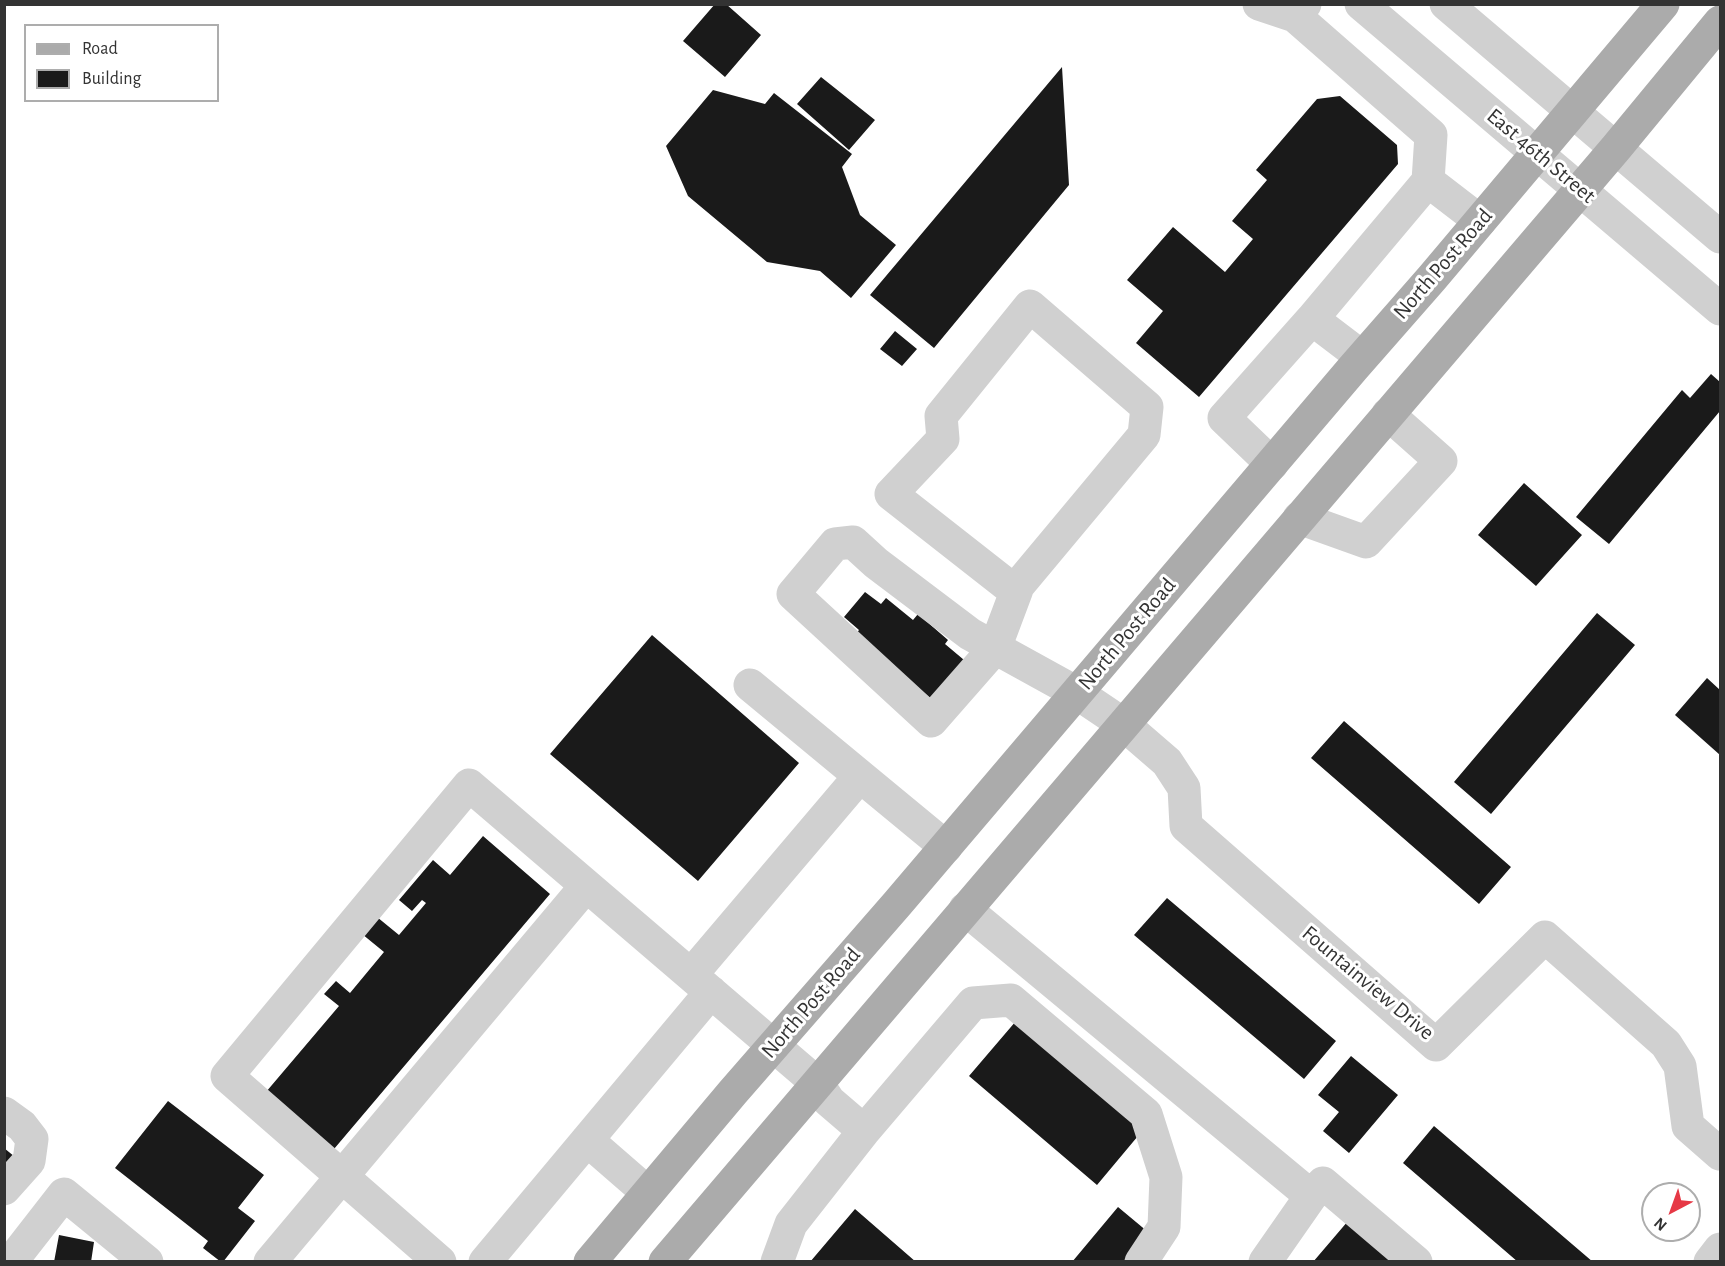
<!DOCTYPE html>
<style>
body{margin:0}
#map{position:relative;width:1725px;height:1266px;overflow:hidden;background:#fff;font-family:"Alegreya Sans",sans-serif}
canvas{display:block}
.frame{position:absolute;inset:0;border:6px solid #333;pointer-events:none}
.legend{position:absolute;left:24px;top:24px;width:195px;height:78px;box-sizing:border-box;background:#fff;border:2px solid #adadad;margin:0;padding:8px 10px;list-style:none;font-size:18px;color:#333}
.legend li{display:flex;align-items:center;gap:12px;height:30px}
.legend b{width:30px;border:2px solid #adadad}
.north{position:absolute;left:1641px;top:1182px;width:60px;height:60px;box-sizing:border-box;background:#fff;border:2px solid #adadad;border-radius:50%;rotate:221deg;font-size:16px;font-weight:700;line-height:24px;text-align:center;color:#333}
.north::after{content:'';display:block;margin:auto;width:21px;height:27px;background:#e63946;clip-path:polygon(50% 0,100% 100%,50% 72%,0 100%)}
</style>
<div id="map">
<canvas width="1725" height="1266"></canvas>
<div class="frame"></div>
<ul class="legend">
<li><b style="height:8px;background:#ababab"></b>Road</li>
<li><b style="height:16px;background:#1a1a1a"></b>Building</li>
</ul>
<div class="north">N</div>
</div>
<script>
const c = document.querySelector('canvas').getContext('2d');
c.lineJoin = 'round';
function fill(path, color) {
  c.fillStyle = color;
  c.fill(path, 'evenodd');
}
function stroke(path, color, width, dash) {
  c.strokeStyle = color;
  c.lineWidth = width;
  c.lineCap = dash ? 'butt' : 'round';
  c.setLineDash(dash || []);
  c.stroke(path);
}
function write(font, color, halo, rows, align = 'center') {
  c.font = font + ' "Alegreya Sans",sans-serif';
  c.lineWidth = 6;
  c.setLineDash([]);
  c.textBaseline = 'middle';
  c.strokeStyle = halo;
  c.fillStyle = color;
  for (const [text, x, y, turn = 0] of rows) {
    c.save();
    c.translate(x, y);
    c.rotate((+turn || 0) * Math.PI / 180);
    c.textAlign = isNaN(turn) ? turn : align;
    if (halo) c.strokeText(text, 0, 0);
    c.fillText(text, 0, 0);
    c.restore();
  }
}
const building = new Path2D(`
 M715 4H726L761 35 725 77 683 41Z
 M1062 67 1069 185 934 348 870 295Z
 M821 77 875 120 849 150 797 104Z
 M713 90 765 104 774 93 852 154 842 167 860 215 896 245 851 298 820 271 767 262 688 196 666 146Z
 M1340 96 1397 145 1398 164 1199 397 1136 343 1163 311 1127 280 1173 227 1225 272 1253 239 1232 221 1267 180 1256 170 1317 99Z
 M895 331 917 349 902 366 880 349Z
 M1711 374 1720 382V411L1609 544 1576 517 1682 390 1690 398Z
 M1524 483 1582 535 1536 586 1478 535Z
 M865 592 881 604 886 598 913 620 918 614 948 640 945 644 970 665 937 704 856 634 859 630 844 617Z
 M1597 613 1635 645 1491 814 1454 782Z
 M652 635 799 763 698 881 550 754Z
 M1707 678 1720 690V755L1675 715Z
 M1344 721 1511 867 1479 904 1311 758Z
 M483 836 550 894 334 1149 266 1092 339 1006 324 994 336 981 350 993 384 952 362 934 377 917 399 935 426 903 422 900 412 911 399 900 433 860 450 875Z
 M1167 898 1336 1041 1304 1079 1134 935Z
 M1016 1021 1143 1130 1097 1185 969 1076Z
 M1351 1056 1398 1095 1349 1153 1323 1131 1339 1112 1318 1095Z
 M168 1101 264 1175 238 1208 255 1221 223 1262H221L203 1248 208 1241 115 1168Z
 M1434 1126 1593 1262H1518L1403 1163Z
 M4 1148 20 1161 4 1180Z
 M1118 1207 1148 1232 1123 1262H1072Z
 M855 1209 916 1262H810Z
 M1348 1221 1396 1262H1313Z
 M59 1235 94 1242 91 1262H54Z`);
const minor = new Path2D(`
 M1259 4 1295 16
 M1305 4 1295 16 1431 135 1428 181
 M1361 4 1720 309
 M1446 4 1720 237
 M1312 319 1428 181 1480 221
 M1272 464 1224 418 1312 319 1362 357
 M1299 518 1366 542 1441 461 1388 414
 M1016 592 891 494 943 439 941 416 1030 306 1147 407 1144 435 1018 586 1016 592 995 648 931 721 793 594 835 544 853 542 876 563 970 634 1077 693 1123 724 1167 762 1184 788 1186 826 1436 1045 1545 937 1666 1044 1680 1066 1688 1126 1720 1154
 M750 685 860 776
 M965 909 1311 1196 1265 1262
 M691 975 860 776 946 847
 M4 1113 22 1126 32 1139 29 1161 4 1189
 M587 1140 648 1193
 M1311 1196 1323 1183 1416 1262
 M11 1262 64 1194 147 1262
 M270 1262 586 886
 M440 1262 227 1076 469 785 817 1083 829 1101 864 1131
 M485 1262 711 992
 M777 1262 791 1224 864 1131 973 1003 1011 1000 1146 1114 1166 1177 1164 1227 1141 1262
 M1710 1262 1720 1249`);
const major = new Path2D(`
 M590 1262 733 1092 897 904 1354 367 1432 278 1663 4
 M665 1262 1616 148 1720 22`);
const streetNames = [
 ["East 46th Street",1541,156,40],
 ["North Post Road",1443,264,-49],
 ["North Post Road",1127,634,-50],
 ["Fountainview Drive",1368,983,40],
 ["North Post Road",811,1003,-49]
];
fill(building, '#1a1a1a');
stroke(minor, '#d0d0d0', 33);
stroke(major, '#ababab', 33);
write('22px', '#333', '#fff', streetNames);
</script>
